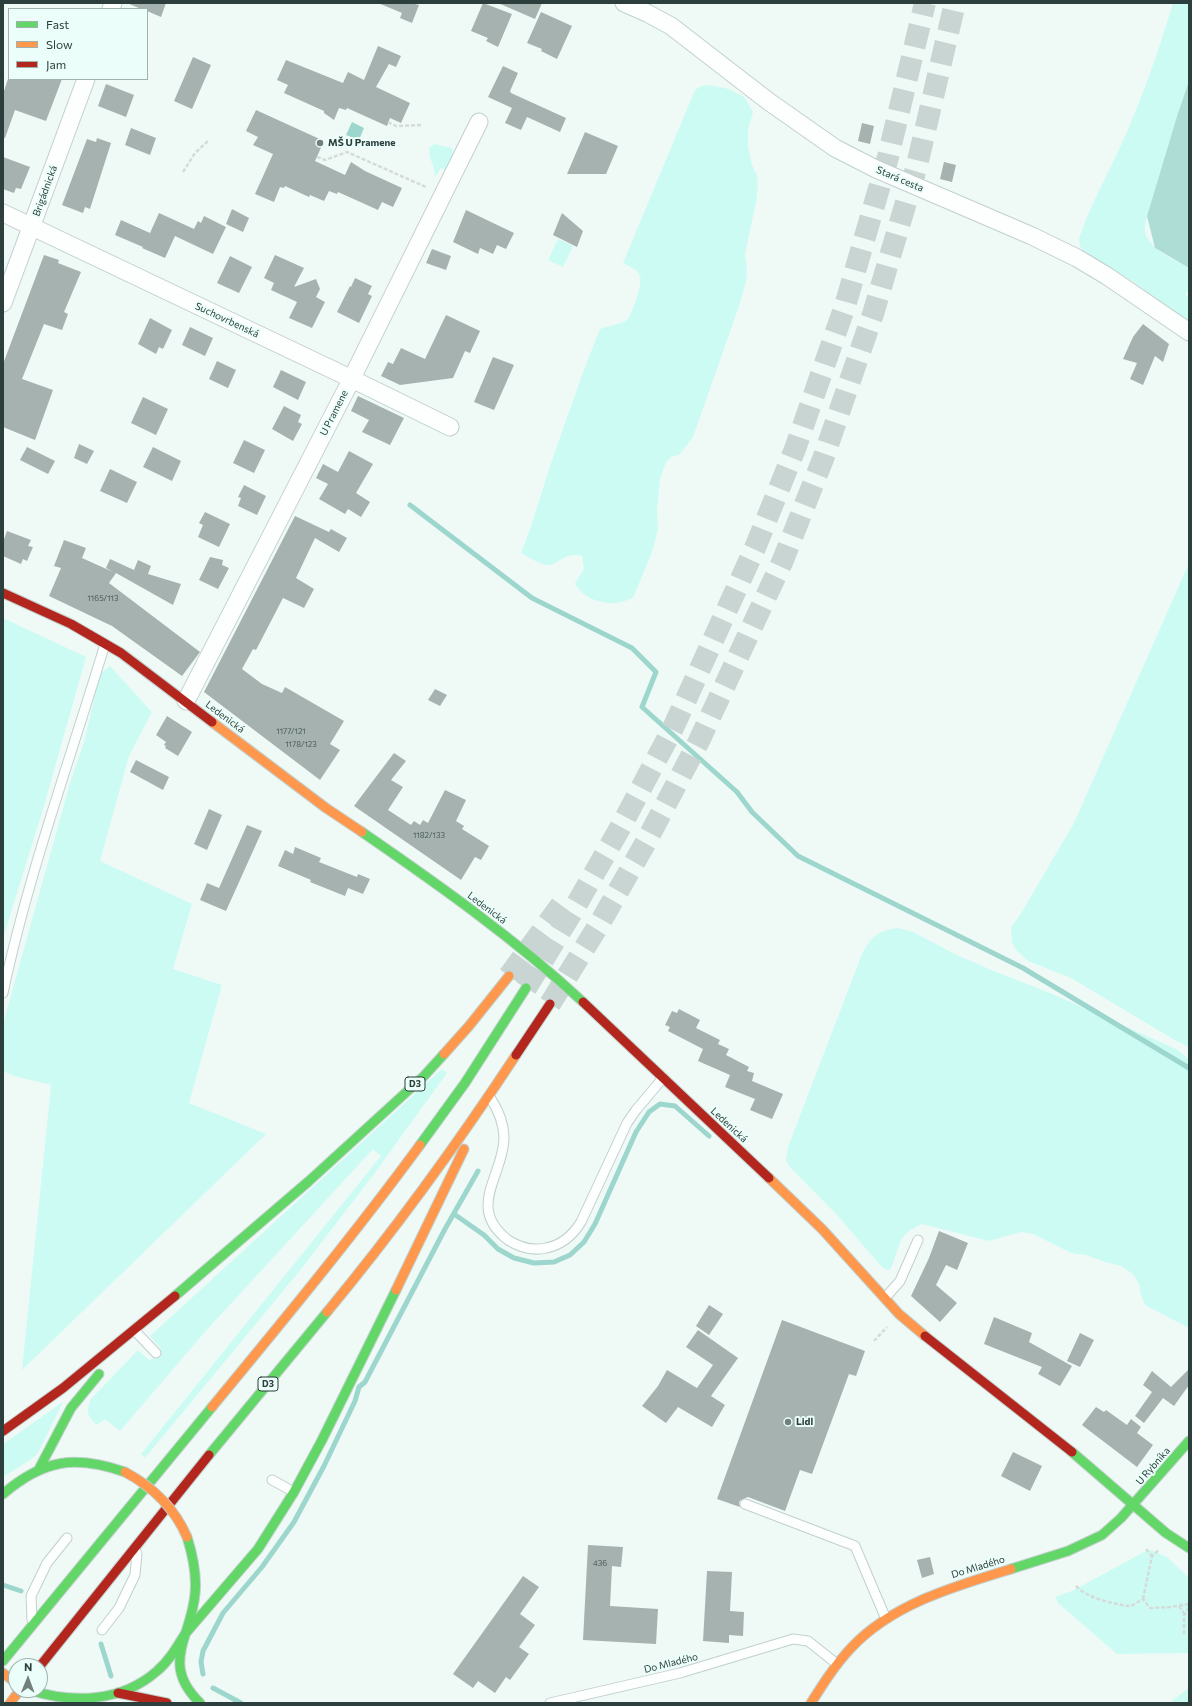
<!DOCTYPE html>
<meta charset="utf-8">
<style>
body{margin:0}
#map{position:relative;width:1192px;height:1706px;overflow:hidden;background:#effaf7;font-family:Commissioner,sans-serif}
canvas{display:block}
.frame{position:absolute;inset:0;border:4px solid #2d3f3c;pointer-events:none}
.legend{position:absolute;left:8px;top:8px;width:140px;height:72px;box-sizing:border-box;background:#ebfefa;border:1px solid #9fb2ae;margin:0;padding:5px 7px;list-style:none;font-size:12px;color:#2d3f3c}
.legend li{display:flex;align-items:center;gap:8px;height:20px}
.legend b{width:20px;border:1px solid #9fb2ae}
.north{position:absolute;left:8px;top:1658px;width:40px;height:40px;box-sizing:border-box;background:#ebfefa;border:1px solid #9fb2ae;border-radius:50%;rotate:1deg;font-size:11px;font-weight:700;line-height:16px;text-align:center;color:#2d3f3c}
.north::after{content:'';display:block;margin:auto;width:14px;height:18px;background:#71807d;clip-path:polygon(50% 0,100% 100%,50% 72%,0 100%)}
</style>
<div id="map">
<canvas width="1192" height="1706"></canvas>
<div class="frame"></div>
<ul class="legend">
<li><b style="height:5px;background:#63d668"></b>Fast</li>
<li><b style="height:5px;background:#ff974d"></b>Slow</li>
<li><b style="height:5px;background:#b3261e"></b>Jam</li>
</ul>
<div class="north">N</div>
</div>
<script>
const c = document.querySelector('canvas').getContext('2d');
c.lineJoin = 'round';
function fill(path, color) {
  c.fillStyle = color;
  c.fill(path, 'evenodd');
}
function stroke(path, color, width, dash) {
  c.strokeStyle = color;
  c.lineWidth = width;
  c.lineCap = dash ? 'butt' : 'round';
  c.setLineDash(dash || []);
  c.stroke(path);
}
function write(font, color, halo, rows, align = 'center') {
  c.font = font + ' Commissioner,sans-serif';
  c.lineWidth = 4;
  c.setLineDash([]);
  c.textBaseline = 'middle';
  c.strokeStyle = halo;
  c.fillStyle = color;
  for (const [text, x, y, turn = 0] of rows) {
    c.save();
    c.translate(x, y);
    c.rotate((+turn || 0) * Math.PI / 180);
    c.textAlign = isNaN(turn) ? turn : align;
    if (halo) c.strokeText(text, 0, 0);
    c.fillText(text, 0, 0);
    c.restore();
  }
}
const green = new Path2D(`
 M1173 3H1189V81L1178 113 1147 216C1146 220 1145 225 1145 229 1146 249 1174 259 1189 268V292H1186V295L1189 296V323L1132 281 1084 252 1080 246 1079 239C1089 207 1109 172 1123 141 1143 96 1159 50 1173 3Z
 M709 85 729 89 744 97 753 112 748 130V146L752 165 757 175 758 184 757 197 745 254 747 269 746 282 738 309 693 437 679 455 671 457 666 462 660 479 657 510 658 529 652 552 633 598C627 600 621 603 615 603 600 604 581 597 575 583L584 569 582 556C564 551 557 567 547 565 539 564 529 557 521 553 533 524 541 493 551 463 567 418 582 373 600 329 607 326 622 324 627 320 632 315 643 283 640 276 637 269 630 267 623 263L695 90 701 86Z
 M434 144 452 148 453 158 446 170 441 168 435 177 434 168 430 158 429 148Z
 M558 239 573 246 563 267 548 260Z
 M1189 563V1047L1173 1039 1071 978 1028 961 1018 952 1012 943 1011 927 1020 915 1074 823Z
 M3 618 86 657 44 806 3 938Z
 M110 666 152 712 129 756 100 861 192 904 173 969 222 985 189 1103 266 1134 22 1370 51 1085 14 1076 3 1071V1024L70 783 84 742 100 674Z
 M898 928 913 932 957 955 989 969 1050 993 1176 1049 1189 1059V1328L1145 1305 1141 1295 1139 1284 1133 1274 1121 1266 1105 1262 1086 1255 1071 1253 1033 1234 1021 1232 989 1241 922 1224C917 1226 912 1229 908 1232 897 1240 897 1258 890 1270L885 1269 881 1266 837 1215 789 1166 786 1160 788 1147 862 954C872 936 877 931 898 928Z
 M442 1069 447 1073 374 1174 302 1268 145 1458 141 1454 381 1156 373 1149 204 1333 120 1431 105 1419 97 1425C87 1416 86 1412 91 1399L138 1350 150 1361 161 1349 150 1336Z
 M63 1402 38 1453 30 1460 3 1477V1444Z
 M1151 1550 1167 1557 1189 1578V1653L1117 1654 1058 1603 1055 1597 1072 1591 1146 1551Z
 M1189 1688V1703H1169Z`);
const forest = new Path2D(`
 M1189 81V268L1155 248 1147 216 1178 113Z`);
const water = new Path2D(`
 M352 122 364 128 359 140 346 135Z`);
const stream = new Path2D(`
 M410 505 532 598 632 648 656 672 642 707 737 792 752 812 798 856 1023 968 1189 1068
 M454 1214 484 1235 498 1249 514 1258 534 1263 554 1262 570 1255 584 1242 595 1224 636 1132 649 1112 660 1104 675 1106 709 1136
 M3 1585 21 1591
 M101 1644 111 1676
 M203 1674 201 1662 203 1651 223 1613 262 1567 294 1522 324 1466 355 1401 359 1387 365 1382 445 1229 478 1171
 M213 1688 241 1703`);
const building = new Path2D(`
 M127 3H166L161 17 147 11V9H141Z
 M378 3H411L419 5 412 23 400 18 402 13Z
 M483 3 512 14 498 47 486 41 488 38 471 31Z
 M498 3H542L535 19Z
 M541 12 572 26 557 59 541 51 542 49 527 43Z
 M378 46 401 56 396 67 389 64 376 87 410 103 401 123 390 118 387 126 347 108 346 110 339 108 334 120 324 113V111L284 93 288 85 277 80 286 60 343 83 348 72 364 80Z
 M193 57 211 65 192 109 174 101Z
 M503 66 518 73 510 91 511 93 566 118 560 132 527 117 521 130 505 123 512 108 488 97Z
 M8 79H62L46 121 15 110 5 138H3V94Z
 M106 84 134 95 126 117 98 106Z
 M256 110 324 141 315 161 345 175 351 162 365 171 402 188 393 207 382 202 378 210 338 192 337 194 329 191 324 201 310 195 309 197 285 186 284 188 280 187 274 202 255 194 273 154 253 145 258 137 246 131Z
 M862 123 874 126 870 144 858 141Z
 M131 128 156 138 150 155 125 145Z
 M585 132 618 146 606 174H567Z
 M97 138 111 143 90 209 85 207 83 213 62 205 87 139 96 142Z
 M3 157 30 167 21 189 16 188 14 193 3 189Z
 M944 162 956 165 952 182 940 179Z
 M232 209 249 218 243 232 226 224Z
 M466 210 514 233 506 249 497 245 493 254 480 248 478 254 453 242Z
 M159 213 194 229 198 221 201 223 204 216 226 227 213 254 175 236 165 258 142 248 143 247 115 235 121 220 150 233Z
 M562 213 583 231 577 247 553 235Z
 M432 249 451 256 446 270 426 263Z
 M44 255 59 260 58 263 81 272 64 312 68 314 62 330 44 324 22 379 53 390 35 440 3 427V364Z
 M275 255 304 268 294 287 316 279 320 289 316 297 325 302 312 328 289 318 297 302 271 290 274 283 264 278Z
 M230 256 252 267 239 293 217 283Z
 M355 278 372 286 368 294 372 296 359 323 337 312 350 286 351 287Z
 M446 315 480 331 470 353 465 351 453 378 400 385 381 376 388 362 393 364 401 348 425 359Z
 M150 318 172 330 163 349 159 347 156 354 138 344Z
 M1143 324 1169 344 1163 362 1155 356 1143 385 1130 379 1137 363 1123 359 1133 337Z
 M190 327 213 338 205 356 182 345Z
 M493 357 514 365 494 410 474 402Z
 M217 361 236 370 228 388 209 379Z
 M281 370 306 382 298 400 273 387Z
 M358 396 404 418 390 445 362 432 369 420 351 411Z
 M143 397 168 409 156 435 131 423Z
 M284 406 301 415 298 422 302 424 293 441 272 429Z
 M244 440 265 450 254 473 233 463Z
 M79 444 94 451 87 464 74 458Z
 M27 447 55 461 48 474 20 460Z
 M153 447 181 461 172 481 143 467Z
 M349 451 373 464 356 493 370 502 361 517 348 509 345 514 319 499 328 484 316 478 323 464 338 472Z
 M110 469 137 482 127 503 100 491Z
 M244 485 266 496 257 515 238 506 241 498 238 497Z
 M205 512 230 524 219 547 198 537 203 525 199 523Z
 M295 516 329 532 331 529 347 538 339 552 315 538 296 578 314 589 304 608 283 598 256 650 253 649 242 669 262 684 282 693 285 687 344 721 330 744 340 750 320 780 204 692Z
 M7 531 31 540 28 546 33 547 27 561 23 559 21 564 3 556V542Z
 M64 540 86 548 82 558 113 572 106 568 110 559 134 570 138 560 151 566 148 574 181 584 173 605 116 573 109 583 200 652 182 676 112 626 49 596 61 568 54 566Z
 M210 557 223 560 222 565 229 568 218 589 199 580Z
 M435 689 447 695 440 706 428 700Z
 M167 716 192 732 178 756 165 748 166 746 164 745 166 742 156 735Z
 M394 753 406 761 391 780 403 787 388 810 411 825 414 821 420 825 423 820 428 823 445 790 466 800 456 821 464 826 462 829 489 846 481 860 475 857 461 880 354 806Z
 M136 760 169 777 163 790 130 772Z
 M209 809 222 815 207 850 194 844Z
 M247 825 262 831 226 911 200 900 207 883 219 888Z
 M295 847 321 858 319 862 357 877 358 874 370 879 363 894 348 888 345 896 310 882 311 880 278 866 285 850 293 854Z
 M679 1009 700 1020 696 1028 720 1040 718 1044 729 1049 726 1055 749 1067 747 1071 754 1073 752 1081 783 1094 772 1119 750 1110 755 1099 725 1087 730 1075 698 1061 703 1049 668 1031 670 1027 665 1025 672 1011 677 1013Z
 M939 1231 968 1243 957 1270 946 1265 936 1285 957 1303 940 1322 911 1296 929 1258Z
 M709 1305 723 1314 709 1335 696 1326Z
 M994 1317 1032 1333 1029 1342 1072 1366 1060 1386 1038 1374 1042 1367 984 1344Z
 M782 1320 865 1351 856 1376 849 1374 812 1474 800 1470 785 1511 748 1497 741 1500 739 1502 740 1507 717 1499Z
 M698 1330 738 1358 711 1396 725 1405 712 1427 678 1407 666 1423 642 1406 658 1386 667 1370 697 1388 713 1365 686 1347Z
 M1080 1333 1094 1340 1080 1367 1067 1361Z
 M1189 1369V1385L1174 1406 1163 1398 1144 1423 1135 1416 1152 1392 1143 1385 1152 1371 1171 1387Z
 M1096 1407 1104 1412 1106 1410 1127 1425 1131 1419 1141 1427 1137 1433 1153 1445 1137 1467 1082 1425Z
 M1013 1452 1042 1466 1030 1491 1001 1476Z
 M588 1545 623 1547 621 1567 612 1566 610 1606 658 1609 656 1644 583 1640Z
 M930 1557 934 1574 922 1578 917 1560Z
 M707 1571 732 1572 730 1611 744 1612 743 1636 729 1635V1643L703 1641Z
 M523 1576 539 1587 520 1614 535 1625 519 1647 529 1654 510 1680 506 1677 495 1693 478 1681 473 1688 453 1674Z`);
const highwayTunnel = new Path2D(`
 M509 976 561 905
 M526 988 574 909 620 828 673 728 755 548 795 449 845 306 888 157 925 3
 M550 1004 600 923 646 842 699 741 783 560 823 459 873 314 917 165 955 3`);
const path = new Path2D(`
 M388 122 396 126 421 125
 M317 157 325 160 347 152 426 187
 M183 172 195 153 208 141
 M874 1341 887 1327
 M1146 1549 1152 1556
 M1076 1586C1089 1599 1111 1603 1128 1606H1131L1143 1599 1150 1608 1170 1607 1189 1604
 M1143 1599 1152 1556 1159 1550
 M1179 1606 1185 1615
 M1184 1634V1616L1189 1607`);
const lane = new Path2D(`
 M3 993C28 875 70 760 105 644
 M489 1096C498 1109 504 1123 504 1139 503 1176 466 1208 508 1240 519 1247 533 1251 546 1248 562 1245 573 1235 581 1222L627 1123 636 1110 663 1078
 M885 1298 900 1281 918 1240
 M137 1333 156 1353
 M272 1480 294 1492
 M745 1504 855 1546 886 1619
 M32 1620 31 1596 47 1563 67 1538
 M102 1630 119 1608 135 1575 137 1553
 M550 1703 680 1673 793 1639 808 1641 837 1664`);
const street = new Path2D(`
 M624 3 647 13 671 26 768 101 835 148 876 169 1032 236 1077 258 1107 276 1189 332
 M111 9 113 3
 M3 213 352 379 450 427
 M3 303 86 79
 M186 701 347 388 479 122`);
const fast = new Path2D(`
 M362 832C439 885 514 938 583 1002
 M420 1145 465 1083 526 988
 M175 1296 309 1181 424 1076 444 1054
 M1072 1452 1166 1533 1189 1548
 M209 1455 327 1312
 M39 1469 71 1408 99 1374
 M3 1494C44 1459 75 1455 125 1472
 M187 1537C193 1556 197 1575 195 1594 191 1638 160 1664 200 1703
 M1011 1569 1068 1551 1102 1535 1121 1518 1189 1441
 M185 1634 258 1549 294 1492 322 1440 396 1290
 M3 1661 212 1407
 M30 1690C73 1704 122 1702 157 1671 169 1661 177 1647 185 1634
 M80 1703 91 1699`);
const slow = new Path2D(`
 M212 722 326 808 362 832
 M444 1054 469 1026 509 976
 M769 1178 822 1229 899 1314 925 1336
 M396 1290 464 1149
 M327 1312C395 1230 458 1143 516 1055
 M212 1407C283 1321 354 1235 420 1145
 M3 1673 16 1683
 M10 1703 20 1690
 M811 1703C823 1684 835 1665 851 1648 892 1604 955 1586 1011 1569`);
const jam = new Path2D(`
 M3 593 71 624 121 653 212 722
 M583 1002 769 1178
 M516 1055 550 1004
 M925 1336 1072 1452
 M3 1431 63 1388 175 1296
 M40 1666 209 1455
 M118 1693 167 1703`);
const slowBridge = new Path2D(`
 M125 1472C153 1487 174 1507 187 1537`);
const markers = [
 [320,143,4,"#71807d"],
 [788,1422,4,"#71807d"]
];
const numberNames = [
 ["1165/113",103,598],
 ["1177/121",291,731],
 ["1178/123",301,744],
 ["1182/133",429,835],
 ["436",600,1563]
];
const shields = [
 [415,1084,20],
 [268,1384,20]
];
const shieldNames = [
 ["D3",415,1084],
 ["D3",268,1384]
];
const poiNames = [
 ["MŠ U Pramene",328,143],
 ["Lidl",796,1422]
];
const streetNames = [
 ["Stará cesta",900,179,23],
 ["Brigádnická",45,191,-70],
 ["Suchovrbenská",227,320,25],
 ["U Pramene",334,413,-63],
 ["Ledenická",225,717,37],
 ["Ledenická",487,908,37],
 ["Ledenická",729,1125,43],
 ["U Rybníka",1153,1466,-49],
 ["Do Mladého",978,1567,-17],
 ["Do Mladého",671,1663,-14]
];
fill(green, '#ccfbf4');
fill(forest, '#aeddd6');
fill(water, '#9cd6cd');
stroke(stream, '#9cd6cd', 5);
fill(building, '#a5b2b0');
stroke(highwayTunnel, '#c8d5d2', 22, [22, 11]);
stroke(lane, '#c2d0cd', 11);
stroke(street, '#c2d0cd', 19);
stroke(fast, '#c2d0cd', 11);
stroke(slow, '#c2d0cd', 11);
stroke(jam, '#c2d0cd', 11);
stroke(path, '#d6dbd9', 2.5, [4, 2]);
stroke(lane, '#fdfefe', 9);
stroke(street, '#fdfefe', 17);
stroke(fast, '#63d668', 9);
stroke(slow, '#ff974d', 9);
stroke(jam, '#b3261e', 9);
stroke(slowBridge, '#c2d0cd', 11, []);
stroke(slowBridge, '#ff974d', 9);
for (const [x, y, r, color] of markers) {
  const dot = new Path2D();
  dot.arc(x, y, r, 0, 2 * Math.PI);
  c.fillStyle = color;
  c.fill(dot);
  stroke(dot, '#ebfefa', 1.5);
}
write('8px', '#4b5c59', null, numberNames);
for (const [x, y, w] of shields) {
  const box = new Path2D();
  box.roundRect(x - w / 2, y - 7, w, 14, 3);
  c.fillStyle = '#ebfefa';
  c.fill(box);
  stroke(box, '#2d3f3c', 1);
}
write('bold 9px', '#2d3f3c', null, shieldNames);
write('bold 10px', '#2d3f3c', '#ebfefa', poiNames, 'left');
write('10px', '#2d3f3c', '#ebfefa', streetNames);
</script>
